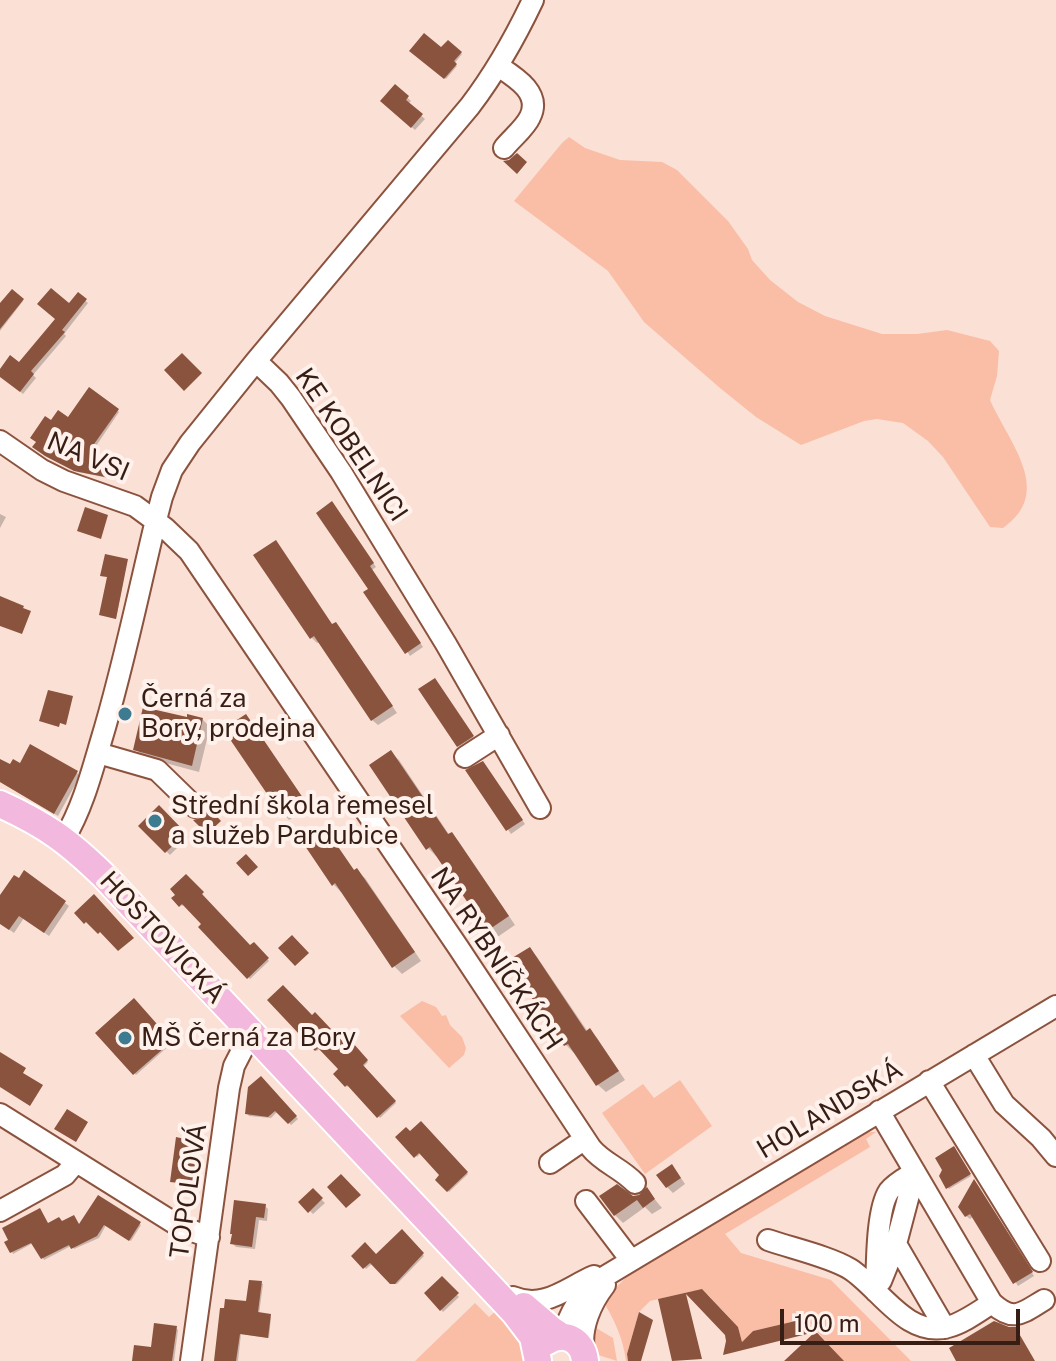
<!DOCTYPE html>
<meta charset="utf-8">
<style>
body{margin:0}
#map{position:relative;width:1056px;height:1361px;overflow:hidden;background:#fbe0d6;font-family:"Public Sans",sans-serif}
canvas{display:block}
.scale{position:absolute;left:780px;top:1309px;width:240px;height:36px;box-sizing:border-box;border:4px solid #361e15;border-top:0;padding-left:10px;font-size:24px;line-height:28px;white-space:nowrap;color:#361e15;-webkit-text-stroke:6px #fff1ec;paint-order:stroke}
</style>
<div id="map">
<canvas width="1056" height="1361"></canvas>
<div class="scale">100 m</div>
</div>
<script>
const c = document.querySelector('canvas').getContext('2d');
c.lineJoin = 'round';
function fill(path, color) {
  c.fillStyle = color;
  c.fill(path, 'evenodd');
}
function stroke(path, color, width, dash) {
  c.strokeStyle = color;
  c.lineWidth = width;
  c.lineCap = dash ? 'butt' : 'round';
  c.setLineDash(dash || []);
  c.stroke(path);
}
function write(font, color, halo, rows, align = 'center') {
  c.font = font + ' "Public Sans",sans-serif';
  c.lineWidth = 8;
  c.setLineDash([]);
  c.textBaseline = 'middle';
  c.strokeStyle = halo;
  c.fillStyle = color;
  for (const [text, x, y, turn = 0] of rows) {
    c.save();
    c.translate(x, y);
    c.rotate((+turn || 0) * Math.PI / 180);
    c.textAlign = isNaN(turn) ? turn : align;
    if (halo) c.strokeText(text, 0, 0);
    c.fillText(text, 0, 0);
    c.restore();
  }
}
const green = new Path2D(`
 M569 137 585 148 620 160 662 162 677 170 728 221 748 249 752 260 770 280 798 302 825 316 882 334H917L947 330 990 341 999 351 997 376 990 400C1009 443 1055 492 1003 528L990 527 943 457 928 441 903 423 877 419 864 421 801 445 756 417 720 388 644 322 608 271 514 201 562 143Z
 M422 1001 436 1007 442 1016 446 1015 450 1025 462 1037 466 1048 464 1055 449 1068 400 1016Z
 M680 1080 712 1126 645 1174 602 1113 643 1084 654 1098Z
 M866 1132H876L866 1139 870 1147 725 1234 741 1253 831 1280 911 1361H842L841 1358 811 1325 796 1321 753 1331 742 1342 738 1327 708 1295 693 1291 650 1301 639 1312 627 1354 628 1361H626C623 1338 615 1321 603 1301L635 1268Z
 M475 1303 489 1317 498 1309 521 1335 528 1361H415Z
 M591 1325 613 1338 617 1361 592 1353Z`);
const shadow = new Path2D(`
 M448 42 462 54 454 64 457 66 446 79 412 50H441Z
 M396 87 411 101 408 104 425 119 415 130 383 101Z
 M12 292 23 301 0 331V307Z
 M78 295 88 303 64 334 66 336 33 375 36 378 23 394 2 376 0 372 19 365Z
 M117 410 119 412 94 449 97 452 93 459 123 465 125 467 123 481 78 472 49 458 52 423Z
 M335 507 376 567 372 570 423 647 410 656 370 590Z
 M0 514 6 517 0 528Z
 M256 555 333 626 341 630 397 713 378 725 372 720 320 642 317 643 312 638Z
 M127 561 116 619 102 615Z
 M438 684 475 740 462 749 458 746Z
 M245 716 253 724 309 807 289 820 282 812 226 729Z
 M202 719 210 727 199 772 143 757 136 749 188 720Z
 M391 753 399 760 450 836 452 834 459 842 515 925 496 938 488 930 438 855 436 856 428 848Z
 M0 761 11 767 20 766 76 772 80 776 58 816 0 782Z
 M486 767 525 824 511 834 468 771Z
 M159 808 188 837 170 855 141 826Z
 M325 831 333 839 355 872 357 871 365 878 421 961 402 974 394 966 343 891 341 892 333 884Z
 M24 873 69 906 49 936 24 918 14 933 0 923V908Z
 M186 876 203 894 201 896 250 948 253 944 269 961 250 979 201 927 204 924 185 904 182 906 174 898Z
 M529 949 537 957 588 1032 589 1031 597 1038 625 1080 606 1092 598 1085 575 1052 574 1053 566 1045Z
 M270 1000 348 1050 353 1045 368 1062 363 1067 396 1103 380 1118 349 1085 347 1087 336 1074 341 1069 320 1048 317 1051Z
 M134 1001 172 1043 136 1075 98 1033Z
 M261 1079 298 1119 291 1125 278 1111 271 1118 249 1116 247 1113Z
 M421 1124 468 1174 449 1192 438 1180 442 1175 421 1153 417 1157 398 1137 410 1134Z
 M954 1149 971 1176 949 1189 941 1176Z
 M677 1172 685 1184 673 1193 667 1187Z
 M977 1185 1034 1276 1018 1286 974 1216 970 1219 966 1216Z
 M647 1190 662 1208 652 1214 645 1207 623 1223 615 1215 632 1198 640 1197Z
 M313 1191 325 1203 313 1214 301 1202Z
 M98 1198 141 1225 131 1241 106 1225 99 1238 74 1249 72 1246 69 1247 44 1260 33 1243 13 1254 12 1252 48 1226 62 1223 80 1227Z
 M265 1206 268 1209 267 1221 259 1220 255 1249 236 1247 232 1243Z
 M402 1232 424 1256 397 1284H394L373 1263 366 1269 354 1256 376 1257Z
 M442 1279 459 1297 443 1312 426 1293Z
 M261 1283 263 1284 259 1314 271 1317 269 1338 241 1334 238 1361H215Z
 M176 1328 178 1330 174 1361H134L153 1349Z`);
const building = new Path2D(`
 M424 33 441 47 448 40 462 52 454 61 457 64 444 79 409 51Z
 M395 84 409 96 406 100 423 114 411 128 380 101Z
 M517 153 527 162 517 174 503 161 509 160Z
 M51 288 69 303 78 292 87 299 62 330 65 332 31 371 34 374 20 392 0 377V369L10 355 19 362 55 319 37 304Z
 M12 289 24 299 0 329V303Z
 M182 353 202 373 184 391 164 370Z
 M89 387 119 409 92 447 96 448 91 457 124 463 121 480 74 471 45 456 32 447 36 442 30 438 45 416 51 420 58 410 68 417Z
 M332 501 374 563 370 566 421 643 405 654 363 592 368 589 316 513Z
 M85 507 108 515 101 539 77 531Z
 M276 540 332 624 336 622 393 706 371 721 314 636 310 639 253 555Z
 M105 554 128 559 116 619 99 615 107 577 100 576Z
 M0 596 24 606 23 608 31 611 22 634 0 626Z
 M435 678 474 736 457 747 418 689Z
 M48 690 73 696 66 725 60 723 59 727 39 721Z
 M143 707 187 717V714L203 718 192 766 133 750Z
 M246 714 303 798 280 813 223 729Z
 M30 744 78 771 54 814 0 782V759L10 764 13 759 20 763Z
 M391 750 448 834 452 832 509 916 487 931 430 847 426 850 369 765Z
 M483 761 523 820 506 831 465 770Z
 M159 805 186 833 165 853 138 826Z
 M208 807 221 821 207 834 193 820 204 817Z
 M325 828 354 870 357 868 415 952 392 968 335 883 332 886 303 843Z
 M246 854 258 867 248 876 236 863Z
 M24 870 66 901 44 933 19 916 9 930 0 924V895L14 875 19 878Z
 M186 874 204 892 202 894 250 945 254 942 269 958 247 979 198 927 201 924 182 904 179 907 171 898 175 895 170 889Z
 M94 894 134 938 118 951 100 932 98 934 86 922 84 924 74 913Z
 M292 935 309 953 295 966 278 948Z
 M530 947 586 1031 590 1028 619 1071 596 1086 568 1044 564 1046 507 961Z
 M283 985 312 1015 315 1012 348 1047 353 1043 368 1060 363 1065 396 1101 377 1118 347 1085 345 1087 333 1074 338 1069 318 1048 315 1051 267 1000Z
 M134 998 172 1041 133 1075 95 1033Z
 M0 1052 26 1068 23 1073 43 1085 30 1106 0 1087Z
 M261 1076 297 1116 288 1124 275 1111 268 1117 245 1114 248 1087Z
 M67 1109 88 1122 76 1142 54 1129Z
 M421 1121 468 1172 447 1192 435 1180 439 1175 419 1153 414 1158 395 1137 406 1127 410 1131Z
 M186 1131 201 1133 194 1192 179 1190V1183L170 1182 176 1137 185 1139Z
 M954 1146 971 1174 946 1189 939 1176 942 1170 935 1158Z
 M672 1164 681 1178 666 1188 656 1175Z
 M341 1174 361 1195 346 1208 327 1187Z
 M974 1179 1033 1272 1013 1284 970 1214 965 1217 958 1207Z
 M617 1184 633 1196 639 1195 647 1187 655 1199 643 1208 637 1200 614 1216 599 1196Z
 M313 1188 323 1198 308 1213 298 1202Z
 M98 1195 141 1222 129 1241 104 1225 97 1236 71 1249 69 1245 41 1259 31 1243 10 1253 4 1242 8 1240 2 1228 40 1208 48 1223 59 1217 62 1221 74 1215 79 1224Z
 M234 1200 266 1204 264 1218 256 1217 252 1247 230 1244 232 1234H230Z
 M402 1229 424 1253 395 1284H390L370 1263 363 1269 351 1256 365 1242 376 1254Z
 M442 1276 459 1293 440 1311 424 1293Z
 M249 1280 262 1281 258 1312 271 1314 268 1338 240 1334 236 1361H214L220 1308H224L225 1299 246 1301Z
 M702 1289 738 1327 742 1342 753 1331 804 1319 844 1361H784L815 1332 723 1355 726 1341 725 1335 686 1294 702 1359 672 1361 658 1299Z
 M639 1312 653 1320 641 1361H628L627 1354Z
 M994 1321 1009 1327H1020L1017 1330 1035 1361H956L949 1348Z
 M154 1323 177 1326 172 1361H132L134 1345 151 1347Z`);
const minor = new Path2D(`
 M498 66C515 77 542 93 530 117 525 128 512 138 504 148
 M256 361 279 383 291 398 341 472 446 644 540 808
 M0 441 42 470 64 481 135 506 165 528 189 551 458 947 591 1148C603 1163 621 1168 635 1183
 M98 753 157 770 195 807
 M465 757 499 735
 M64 839C82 809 91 775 101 741 123 669 138 594 156 520L162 497 172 470 190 443 256 361 470 106C495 73 515 38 533 0
 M974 1055 1004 1104 1041 1138 1056 1156
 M929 1081 1040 1261
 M0 1114 179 1226 209 1237
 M550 1163 585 1139
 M586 1201 630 1259
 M0 1211 65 1175 76 1162
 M768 1240C791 1248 831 1257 850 1269 880 1288 906 1338 948 1327 963 1323 978 1312 992 1303L879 1111
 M896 1244 945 1328
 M881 1281 896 1244 915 1172
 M876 1292C877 1268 876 1210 889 1191 895 1183 907 1177 915 1172
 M513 1297C544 1310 566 1288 594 1276
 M992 1303C1014 1323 1022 1313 1044 1300
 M563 1336C569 1313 581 1294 599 1280L1056 1006
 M584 1351C580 1328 591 1303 605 1285
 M191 1361 229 1088 234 1066 251 1033`);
const major = new Path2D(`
 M0 804C46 825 68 841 104 876L514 1312 533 1337 538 1361
 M524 1306 552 1330 561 1336
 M546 1342C564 1330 583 1340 585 1361`);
const markers = [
 [125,714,8,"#3c7b90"],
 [155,821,8,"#3c7b90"],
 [125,1038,8,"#3c7b90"]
];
const streetNames = [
 ["KE KOBELNICI",351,445,56],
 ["NA VSI",88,457,23],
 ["HOSTOVICKÁ",162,938,47],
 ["NA RYBNÍČKÁCH",496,959,56],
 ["HOLANDSKÁ",830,1110,-31],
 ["TOPOLOVÁ",189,1191,-82]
];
const poiNames = [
 ["Černá za",141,699],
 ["Bory, prodejna",141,729],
 ["Střední škola řemesel",171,806],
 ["a služeb Pardubice",171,836],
 ["MŠ Černá za Bory",141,1038]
];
fill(green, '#fabda6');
fill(shadow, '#0003');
fill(building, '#8a533d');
stroke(minor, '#8b533e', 24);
stroke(major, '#fff', 30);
stroke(minor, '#fff', 20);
stroke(major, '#f2b8dd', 26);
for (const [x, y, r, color] of markers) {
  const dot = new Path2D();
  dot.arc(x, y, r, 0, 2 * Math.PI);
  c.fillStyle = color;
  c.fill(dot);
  stroke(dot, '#fff1ec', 3);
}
write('26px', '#361e15', '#fff1ec', streetNames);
write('26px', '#361e15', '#fff1ec', poiNames, 'left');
</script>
